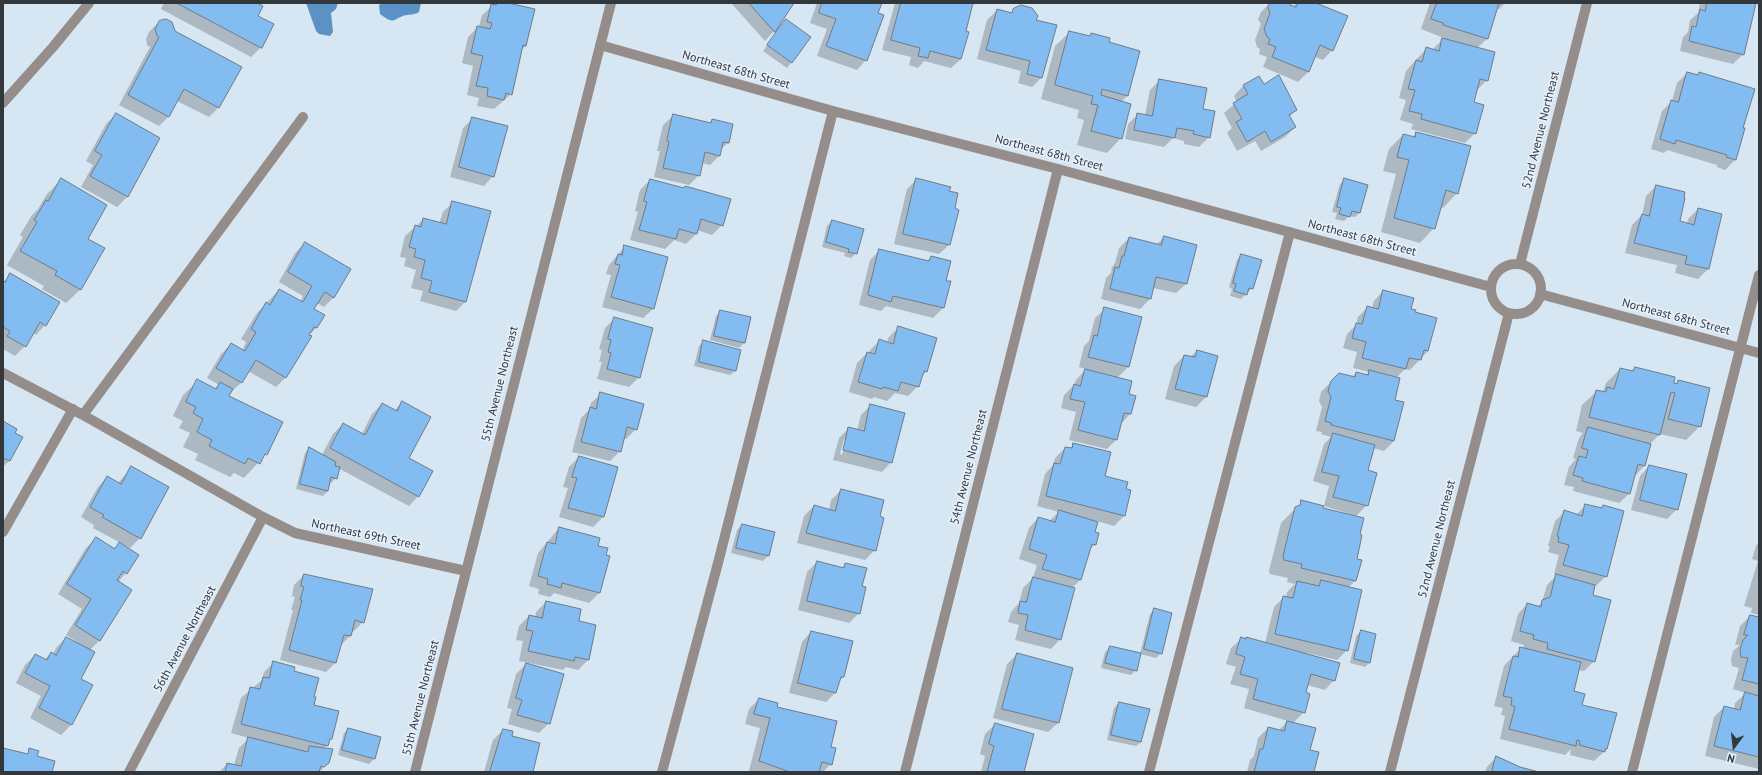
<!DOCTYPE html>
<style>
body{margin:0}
#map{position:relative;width:1762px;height:775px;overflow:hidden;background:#d7e6f3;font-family:"PT Sans",sans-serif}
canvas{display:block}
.frame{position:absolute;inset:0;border:4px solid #32373c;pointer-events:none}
.north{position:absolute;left:1714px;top:727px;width:40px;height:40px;-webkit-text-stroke:3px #e7f2fe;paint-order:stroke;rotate:195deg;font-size:11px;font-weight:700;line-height:16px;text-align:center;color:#32373c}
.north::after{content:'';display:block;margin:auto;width:14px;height:18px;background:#32373c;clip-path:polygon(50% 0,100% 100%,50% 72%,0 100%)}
</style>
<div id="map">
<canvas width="1762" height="775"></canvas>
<div class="frame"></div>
<div class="north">N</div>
</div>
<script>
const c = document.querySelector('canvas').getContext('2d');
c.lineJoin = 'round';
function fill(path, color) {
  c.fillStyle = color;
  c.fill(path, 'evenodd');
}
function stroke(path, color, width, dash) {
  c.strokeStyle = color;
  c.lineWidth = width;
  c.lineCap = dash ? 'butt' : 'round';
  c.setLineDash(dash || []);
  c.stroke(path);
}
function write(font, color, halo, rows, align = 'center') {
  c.font = font + ' "PT Sans",sans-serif';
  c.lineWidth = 3;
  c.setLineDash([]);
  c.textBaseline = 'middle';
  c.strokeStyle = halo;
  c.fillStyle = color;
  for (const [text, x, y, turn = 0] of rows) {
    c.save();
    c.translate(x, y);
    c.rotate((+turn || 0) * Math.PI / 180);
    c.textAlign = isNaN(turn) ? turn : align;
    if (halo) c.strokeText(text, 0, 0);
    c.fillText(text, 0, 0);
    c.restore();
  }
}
const water = new Path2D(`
 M306 3H338L336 9 331 13 333 32 330 36 319 34 316 31Z
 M382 3H421L419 12C414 15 412 14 407 15 393 17 397 27 380 14L379 5Z`);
const shadow = new Path2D(`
 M164 3H255L261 47 251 57 161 9Z
 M496 3H503L526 46 521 50 511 94 494 109 477 106 479 98 467 95 473 66 462 63 468 37 478 27H479L482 15Z
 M731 3H793L774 31 765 41Z
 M817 3H881L866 60 857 70 817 56 827 29 810 23Z
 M895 3H972L964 32 961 59 951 68 924 61 918 68 909 65 911 57 882 50Z
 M1270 3H1289V5L1293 7 1296 3H1313L1332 50 1323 60 1315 57 1308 72 1298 82 1263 67 1267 57 1259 54 1260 49 1257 47 1255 40 1261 24 1258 19 1261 12Z
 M1430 3H1505L1499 9 1496 8 1487 39 1477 48 1487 80 1477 90 1473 103 1475 133 1465 143 1411 129 1413 124 1400 120 1406 100 1399 98 1406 71 1427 48 1432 50 1444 38 1421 29Z
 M1700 3H1755L1743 54 1733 64 1680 51 1683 37 1688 32 1690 20 1698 13Z
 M997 10 1010 14 1014 10 1035 21 1042 77 1032 87 1018 83 1021 71 977 59 987 20Z
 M159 22 174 32 219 107 209 117 177 101 168 117 159 126 119 105 150 47 147 45 146 39 149 32Z
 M782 25 810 37 787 68 763 51Z
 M1070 32 1089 37 1092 34 1108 43 1127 96 1121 102V138L1107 153 1077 145 1084 120 1077 118 1079 110 1041 99 1055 46Z
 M1687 73 1696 76 1699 73 1742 128 1744 129 1735 160 1725 170 1717 167V165L1667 150 1664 153 1651 149 1662 111 1672 101 1677 83Z
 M1160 80 1202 110 1209 137 1199 147 1184 144V141L1173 138 1164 147 1125 139 1128 124 1138 114 1145 115 1150 90Z
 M1263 85 1296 110 1289 117 1295 127 1285 137 1261 151 1255 141 1237 151 1227 133 1232 128 1224 113 1237 102 1234 96 1243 86Z
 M116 114 159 138 127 197 117 207 81 187 93 165 86 161 106 124Z
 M673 116 709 124 712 120 728 143 721 149 720 155 710 165 702 163 699 175 689 185 654 177 660 151H657L663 125Z
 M473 118 493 176 484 186 450 177 463 128Z
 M1417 133 1457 193 1443 208 1440 207 1434 228 1420 243 1381 232 1396 174 1383 171 1389 149 1403 135 1412 137Z
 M917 179 948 192 949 245 939 254 894 244 907 189Z
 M61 180 87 239 81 289 66 303 42 289 44 286 7 265 23 237 20 235 32 215 38 209 47 194Z
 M650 180 722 225 712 235 697 230 696 234 686 244 674 240 665 249 630 240 638 212 635 211 640 190Z
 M1345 180 1360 212 1355 217 1349 216 1344 221 1335 219 1337 213 1332 212 1340 184Z
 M1656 186 1678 222 1687 224 1688 219 1698 209 1708 269 1698 279 1675 273 1677 265 1625 253 1632 225 1642 215 1646 196Z
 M453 202 466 301 456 311 420 301 423 291 411 288 416 270 404 266 406 258 400 257 405 236 424 219 439 224 443 212Z
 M832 221 856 253 851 258 844 256 845 253 822 247 827 226Z
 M1164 237 1186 284 1176 293 1153 288 1150 299 1140 309 1101 299 1106 278 1111 273 1112 267 1115 263 1119 248 1129 238 1156 245Z
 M305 243 334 297 324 307 317 303 313 310 324 316 316 328 308 336 286 377 276 387 248 371 242 382 231 392 228 397 266 454 244 478 234 473 230 477 195 460 198 454 183 447 190 433 179 428 183 421 173 416 183 395 198 381 214 389 219 385 207 378 221 354 231 344 242 351 246 342 241 339 257 313 279 290 300 302 303 296 279 282 295 253Z
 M625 246 653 309 643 318 602 307 611 275 606 274 609 265Z
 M880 250 926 262 931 257 945 281 943 308 933 318 886 306 881 311 859 305 870 260Z
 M1242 255 1252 288 1241 299 1230 296 1232 289 1229 287 1237 260Z
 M11 275 45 325 36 335 33 333 25 346 15 356 3 349V282Z
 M1383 291 1414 313 1428 351 1410 370 1405 369 1396 378 1394 401V441L1384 451 1373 448 1367 471V505L1356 516 1324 506 1329 486 1313 481 1324 444 1331 437 1321 434 1322 432 1316 431 1322 407 1319 401 1321 392 1339 374 1352 377 1356 373 1365 376 1369 372 1353 368 1357 352 1343 348 1347 334 1356 325 1358 317 1368 307 1372 308 1374 301Z
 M1105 309 1140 318 1128 367 1117 378 1128 395 1130 414 1121 424 1117 439 1107 449 1069 440 1076 412 1061 408 1064 395 1074 385 1076 380 1086 369 1079 367 1084 346 1089 341 1095 318Z
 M721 311 744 343 739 348 710 340 716 316Z
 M614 319 639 377 629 387 597 379 602 362H599L602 350 599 349 605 328Z
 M898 328 926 372 922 376 918 386 908 396 895 393 887 401 874 397 872 399 849 392 857 363 867 353 869 354 870 350 880 340 887 343 888 338Z
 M704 341 735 371 730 375 694 366 699 346Z
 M1197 351 1217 356 1206 397 1196 407 1165 399 1174 366 1184 356 1190 357Z
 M1635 368 1673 384H1675L1679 381 1700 426 1686 440 1660 434 1651 443 1644 466 1635 476 1629 494 1619 503 1573 491 1574 487 1564 485 1569 467 1576 459 1573 458 1579 438 1583 433 1576 431 1582 405 1597 391 1603 392 1606 383 1620 369 1631 371Z
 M601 394 636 429 626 439 623 438 620 451 610 461 572 452 581 418 589 410 591 403Z
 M402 402 407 459 418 496 409 506 338 468 336 478 331 483H329L328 491 323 496 296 489 305 453 309 449 322 455 333 434 343 424 362 434 372 414 382 404 394 411Z
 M871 405 891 462 882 472 833 460 839 438 849 428 857 430 861 415ZM844 439H846L842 455 840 454Z
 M3 422 13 433 22 437 9 461 3 467Z
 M1074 444 1104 477 1130 491 1124 516 1114 526 1097 521 1094 533 1095 544 1089 550 1080 580 1072 588 1060 639 1051 649 1015 640 1019 625 1008 622 1011 612 1019 603 1023 588 1033 578 1037 565 1019 559 1029 528 1038 518 1049 521 1059 512 1037 506 1045 474 1053 465 1055 458 1065 448 1069 449Z
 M579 457 617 468 603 517 593 527 559 517 568 488 563 487 569 467Z
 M1649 466 1677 509 1667 519 1631 510 1640 476Z
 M131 468 140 538 130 548 93 528 94 525 81 517 98 487 107 477 118 483Z
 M841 490 878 517 875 550 865 560 797 543 804 516 814 506 829 510 831 500Z
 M1302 502 1322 509 1356 559 1355 581 1349 587 1347 650 1337 660 1307 653 1306 655 1334 680 1325 690 1307 685 1304 712 1293 723 1309 751 1313 772H1247L1250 760 1254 756 1258 738 1268 728 1278 731 1288 721 1244 708 1249 689 1230 684 1236 667 1226 664 1231 648 1241 639 1245 640 1246 638 1265 643 1274 607 1284 597 1286 598 1287 592 1295 584 1287 582 1288 578 1270 574 1269 571 1281 523Z
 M1586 505 1600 509 1603 506 1606 576 1596 586H1594L1591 596 1594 661 1584 671 1578 670 1573 692 1607 749 1594 761 1570 755 1571 749 1565 755 1500 739 1505 716 1501 715 1503 708 1494 706 1504 666 1521 648 1523 649 1524 645 1511 641 1518 614 1527 604 1537 607 1542 602 1547 585 1557 575 1554 574 1559 555 1548 552 1550 546H1548L1555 521 1565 512 1576 515Z
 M742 525 774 532 768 556 763 561 731 553 737 530Z
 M559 528 597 546 599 593 589 603 554 593 550 597 538 594 539 589 529 586 538 553Z
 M96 538 113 549 119 544 126 573 118 582 100 640 90 650 80 679 92 685 71 725 61 735 30 718 41 696 16 683 25 665 35 655 44 660 51 653 53 654 56 648 66 638 76 643 77 642 66 635 82 609 58 594 86 548Z
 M1759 542V615L1751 613 1752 608 1744 606 1758 561 1752 559 1756 546Z
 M817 562 841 568 846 564 861 587 859 613 849 623 798 610 807 572Z
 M304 575 363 622 353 632H351L350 636 340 646 336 662 326 672 280 660 293 610H291L295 597 292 596 294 585Z
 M546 602 578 622 595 626 588 660 578 670 566 667 563 670 519 661 523 641 516 640 519 626 529 616 535 618 536 612Z
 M1155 609 1161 653 1156 658 1140 654 1150 614Z
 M1750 616 1759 618V769L1705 756 1714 717 1724 707 1734 709 1735 703 1746 693 1733 689 1739 668 1732 666 1731 660 1733 651 1740 645H1735L1740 626Z
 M1361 631 1370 662 1365 667 1350 663 1356 636Z
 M811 632 843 677 839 681 836 692 826 702 789 693 802 642Z
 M1110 647 1136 670 1131 675 1101 668 1105 652Z
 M1017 654 1058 723 1048 732 993 718 1007 664Z
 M274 662 293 672 313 697V706L331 739 324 749 328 763 319 772H219L227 764 234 765 239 748 249 738 231 733 241 698 262 680 264 672Z
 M527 663 549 723 539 733 508 724 512 709 507 708 516 674Z
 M759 699 776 707 830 748 831 764 823 772 749 771 760 728 745 724 749 709Z
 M1119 703 1141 742 1136 746 1107 740 1114 708Z
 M995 724 1023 772H981L985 756 980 754 985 734Z
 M349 729 380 738 374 759 369 764 338 755 344 733Z
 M503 730 511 737 532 772H484L493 740Z
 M1496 757 1519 768 1535 772H1485L1487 767Z`);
const building = new Path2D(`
 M177 3H257L263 6 258 16 274 24 262 48Z
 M496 3H508L535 9 526 46 523 45 512 95 506 93 504 100 487 96 488 88 476 86 483 56 471 53 477 26 490 29 492 23 487 22 491 4 496 5Z
 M749 3H794L775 32Z
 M822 3H882L878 13 884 15 867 61 826 46 836 19 819 13Z
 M901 3H973L966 31 969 32 961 59 930 51 928 58 918 56 920 48 891 40Z
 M1270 3H1291L1290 5 1296 7 1298 3H1316L1348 16 1333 51 1320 45 1309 72 1272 57 1276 47 1268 44 1270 39 1267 37 1264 29 1270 13 1268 8Z
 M1437 3H1499L1488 39 1443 25V23L1431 19Z
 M1707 3H1756L1744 55 1689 41 1692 26 1696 27 1700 9 1705 11Z
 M1021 5 1032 8 1038 16 1036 20 1057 25 1042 78 1027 74 1030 61 986 50 997 9 1012 13 1013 9Z
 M166 19 172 22 175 31 242 67 219 108 184 89 169 117 128 95 159 37 157 36 155 29 159 21Z
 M786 19 811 37 792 63 767 45Z
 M1069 31 1090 36 1091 33 1110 38 1109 42 1140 51 1128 96 1102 89 1101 95 1131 104 1122 139 1091 131 1098 105 1091 104 1093 96 1055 85Z
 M1442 38 1495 52 1488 81 1480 79 1474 102 1484 105 1476 134 1421 119 1422 114 1409 111 1415 90 1408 89 1416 60 1422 62 1426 47 1439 51Z
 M1687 72 1698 75 1699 72 1755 89 1743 128H1745L1736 160 1726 157 1727 155 1676 140 1675 144 1660 139 1671 100 1678 102Z
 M1279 75 1297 110 1289 115 1296 127 1271 142 1265 131 1247 142 1236 122 1242 119 1233 103 1248 94 1243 85 1259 76 1264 84Z
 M1159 79 1207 88 1203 109 1215 111 1210 138 1193 134 1194 131 1177 128 1175 138 1134 130 1137 113 1152 116Z
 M116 113 160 138 128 197 90 176 102 155 95 151Z
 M673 114 711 123 712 119 733 124 729 143 723 142 720 156 705 152 700 176 663 168 669 142 667 141Z
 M472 117 508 126 494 177 459 167Z
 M1416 132 1471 146 1458 194 1446 190 1435 229 1394 218 1409 160 1397 157 1403 134 1415 137Z
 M61 178 107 205 88 239 105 248 81 290 55 275 57 271 20 251 37 222 34 220 46 200 48 201Z
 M916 178 951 187 949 191 958 193 955 208 959 210 950 245 903 234Z
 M1344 178 1368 185 1360 213 1352 211 1350 217 1339 214 1341 208 1337 207Z
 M650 179 684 188 685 186 731 199 723 226 701 219 697 234 679 229 676 239 639 230 647 202 644 201Z
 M1656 185 1685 192 1684 198H1685L1680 221 1694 225 1698 208 1722 214 1709 269 1685 264 1687 256 1634 243 1642 214 1649 216Z
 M452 201 491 211 466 302 429 292 432 281 421 278 425 260 414 257 416 249 409 247 415 225 421 227 423 218 446 224Z
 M832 220 864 229 857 254 848 252 849 249 826 242Z
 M1164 236 1197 245 1187 284 1156 277 1151 299 1110 289 1115 267 1119 268 1122 256H1124L1129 237 1161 245Z
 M305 242 351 269 334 298 325 292 314 309 325 315 317 328 314 327 309 335 312 336 286 378 256 360 242 383 216 368 231 343 245 351 256 332 251 329 266 302 270 305 279 289 303 302 312 286 288 272Z
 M624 245 668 257 654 309 611 297 620 265 615 264 618 254 622 255Z
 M879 249 929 261 931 256 951 261 946 281H951L944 308 893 296 891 302 868 295Z
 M1241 254 1262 260 1253 289 1249 288 1247 295 1234 291 1236 284 1233 283Z
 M10 273 60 302 46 326 40 322 26 347 7 336 10 331 3 327V281L5 282Z
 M1383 290 1414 298 1411 309 1416 310 1415 312 1437 318 1428 351 1424 350 1421 360 1409 358 1406 369 1362 358 1366 342 1352 338 1356 323 1362 324 1367 306 1378 309Z
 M1104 307 1142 317 1129 367 1088 357 1094 335 1097 336Z
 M720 310 751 317 745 343 714 336Z
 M614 317 653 328 640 378 607 369 611 353 608 352 611 340 608 339Z
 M898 326 937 338 927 372 924 371 919 387 901 382 898 391 883 387 882 389 858 382 867 352 875 354 879 339 893 344Z
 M703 340 741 350 736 371 699 362Z
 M1197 350 1218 356 1207 397 1175 389 1184 355 1195 357Z
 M1635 367 1675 377 1674 383 1677 384 1678 380 1710 388 1701 427 1668 419 1675 393 1671 392 1660 435 1589 417 1596 390 1606 392 1607 387 1614 389 1620 368 1633 371Z
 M1085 369 1132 381 1129 394 1136 396 1131 414 1124 413 1117 440 1078 430 1085 402 1070 399 1074 384 1080 386Z
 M1369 370 1400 378 1395 400 1404 402 1394 441 1331 425V423L1325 421 1331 397 1328 391 1331 381 1339 373 1355 377 1356 372 1368 375Z
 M197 379 216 389 220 382 233 389 229 396 283 422 267 455 265 454 260 464 248 458 245 464 209 446 212 440 197 432 203 419 193 413 196 407 186 402Z
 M600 392 644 404 637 430 627 427 621 452 581 442 590 407 596 409Z
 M402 401 431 417 409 458 433 471 419 497 330 448 343 423 365 435 382 403 397 411Z
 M870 404 905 413 892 463 843 450 848 427 864 431Z
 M3 421 17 429 15 433 23 437 10 461 3 458Z
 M1588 427 1651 444 1645 466 1638 464 1630 494 1582 481 1583 478 1573 475 1579 456 1586 458 1588 450 1582 448Z
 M1333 433 1375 445 1368 470 1377 473 1368 506 1333 497 1339 476 1322 472Z
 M1073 443 1111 452 1105 476 1128 482 1126 489 1131 490 1125 516 1046 496 1054 463 1060 464 1065 447 1072 448Z
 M309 447 336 462 335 466 340 467 337 479 331 477 328 491 300 484Z
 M579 456 618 467 604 517 568 508 577 478 572 477Z
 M1649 465 1687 474 1678 510 1640 500Z
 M131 466 169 487 141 539 102 517 104 515 90 507 107 476 121 484Z
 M841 489 884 500 880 516 884 518 876 551 806 533 814 505 835 511Z
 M1301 500 1324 506 1323 508 1364 518 1360 534 1362 535 1357 559 1362 560 1356 581 1301 568 1302 564 1284 560 1283 556 1295 507 1300 505Z
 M1585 504 1602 508 1603 505 1624 511 1607 577 1563 565 1569 545 1558 542 1559 537 1557 536 1564 510 1582 516Z
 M1059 510 1098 522 1095 532 1099 533 1096 545 1092 544 1081 580 1042 569 1047 555 1029 549 1038 517 1055 522Z
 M742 524 775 532 769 556 736 548Z
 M559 527 600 538 598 546 608 548 606 555 610 556 600 593 562 583 561 588 547 584 548 579 538 576 547 542 555 544Z
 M96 537 115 549 119 542 139 555 127 574 123 571 117 580 132 590 100 641 75 625 91 599 67 584Z
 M817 561 844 568 845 563 867 568 862 586 866 587 860 614 807 601Z
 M304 574 373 589 364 623 355 620 351 636 344 635 336 663 289 650 302 600H300L304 587 301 586Z
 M1556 574 1595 585 1593 595 1611 600 1595 662 1547 649 1548 643 1533 639 1534 635 1520 631 1527 603 1541 607 1542 600 1550 597Z
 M1033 577 1075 588 1061 640 1025 630 1028 615 1018 613 1020 601 1026 602Z
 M1321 580 1362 590 1348 651 1275 634 1283 596 1293 598 1297 581 1319 586Z
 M546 601 581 609 579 621 596 625 589 660 575 657 574 661 528 651 533 631 526 630 529 615 542 618Z
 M1154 608 1172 613 1162 654 1144 649Z
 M1750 615 1759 617V684L1742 680 1748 658 1741 657 1740 650 1743 640 1748 635H1744Z
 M1361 630 1376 634 1370 663 1354 659Z
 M811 631 853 641 844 677H841L836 693 798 683Z
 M66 637 95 652 81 679 93 685 72 725 39 708 50 686 25 673 35 654 47 660 51 652 56 655Z
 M1241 637 1246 639V637L1340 663 1335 681 1311 674 1306 692 1310 694 1305 713 1253 699 1258 679 1240 674 1245 657 1236 654Z
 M1110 646 1141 653 1137 671 1105 663Z
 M1520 647 1581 662 1574 691 1585 694 1582 705 1617 713 1607 749H1605V752L1579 745 1580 741 1577 740 1576 746 1509 729 1515 707 1511 705 1512 698 1503 696 1513 656 1518 657Z
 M1017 653 1073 668 1059 723 1002 709Z
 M273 661 295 667 294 671 319 678 314 697H316L314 705 339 711 332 739H330L328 746 241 724 250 687 260 689 263 677 269 678Z
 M526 663 564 674 550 724 517 715 522 700 516 698Z
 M1745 692 1759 696V757L1714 746 1724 706 1740 710Z
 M759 698 778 703 777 707 837 721 831 747 836 748 832 765 822 762 819 772H790L759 761 770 718 754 714Z
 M1119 702 1150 709 1141 742 1111 735Z
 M1287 721 1316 728 1310 750 1319 752 1314 772H1254L1260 749H1263L1268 727 1284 731Z
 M995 723 1034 734 1024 772H987L994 746 989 744Z
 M348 728 381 737 375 759 342 750Z
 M503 729 513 731 512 736 540 743 533 772H490Z
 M248 737 308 752 309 746 333 749 329 763 324 767 321 766 319 772H225L227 763 241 766Z
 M3 748 28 754 29 748 39 751 37 756 55 761 52 772H3Z
 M1496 756 1520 767 1539 772H1492Z`);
const minor = new Path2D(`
 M600 45 833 111 1058 169 1491 287
 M3 103 53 47 89 3
 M1520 264 1587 3
 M1491 289a25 25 0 1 1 50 0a25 25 0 1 1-50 0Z
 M1540 294 1759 353
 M3 373 83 415 263 517 295 533 466 571
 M83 415 303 117
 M3 532 73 409
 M129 772 263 517
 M415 772 611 3
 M662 772 718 563 833 111
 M905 772 1058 169
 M1149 772 1290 232
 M1390 772 1509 313
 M1632 772 1759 275`);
const streetNames = [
 ["Northeast 68th Street",736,70,16],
 ["52nd Avenue Northeast",1541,130,-76],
 ["Northeast 68th Street",1049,153,15],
 ["Northeast 68th Street",1362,238,15],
 ["Northeast 68th Street",1676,317,15],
 ["55th Avenue Northeast",500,384,-76],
 ["54th Avenue Northeast",969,467,-76],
 ["Northeast 69th Street",366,535,12],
 ["52nd Avenue Northeast",1437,539,-76],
 ["56th Avenue Northeast",185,639,-62],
 ["55th Avenue Northeast",421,698,-76]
];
fill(water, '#5b92c5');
fill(shadow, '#0003');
fill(building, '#83bcf1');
stroke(building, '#6e7b87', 1);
stroke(minor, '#958d89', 10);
write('12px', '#32373c', '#e7f2fe', streetNames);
</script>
